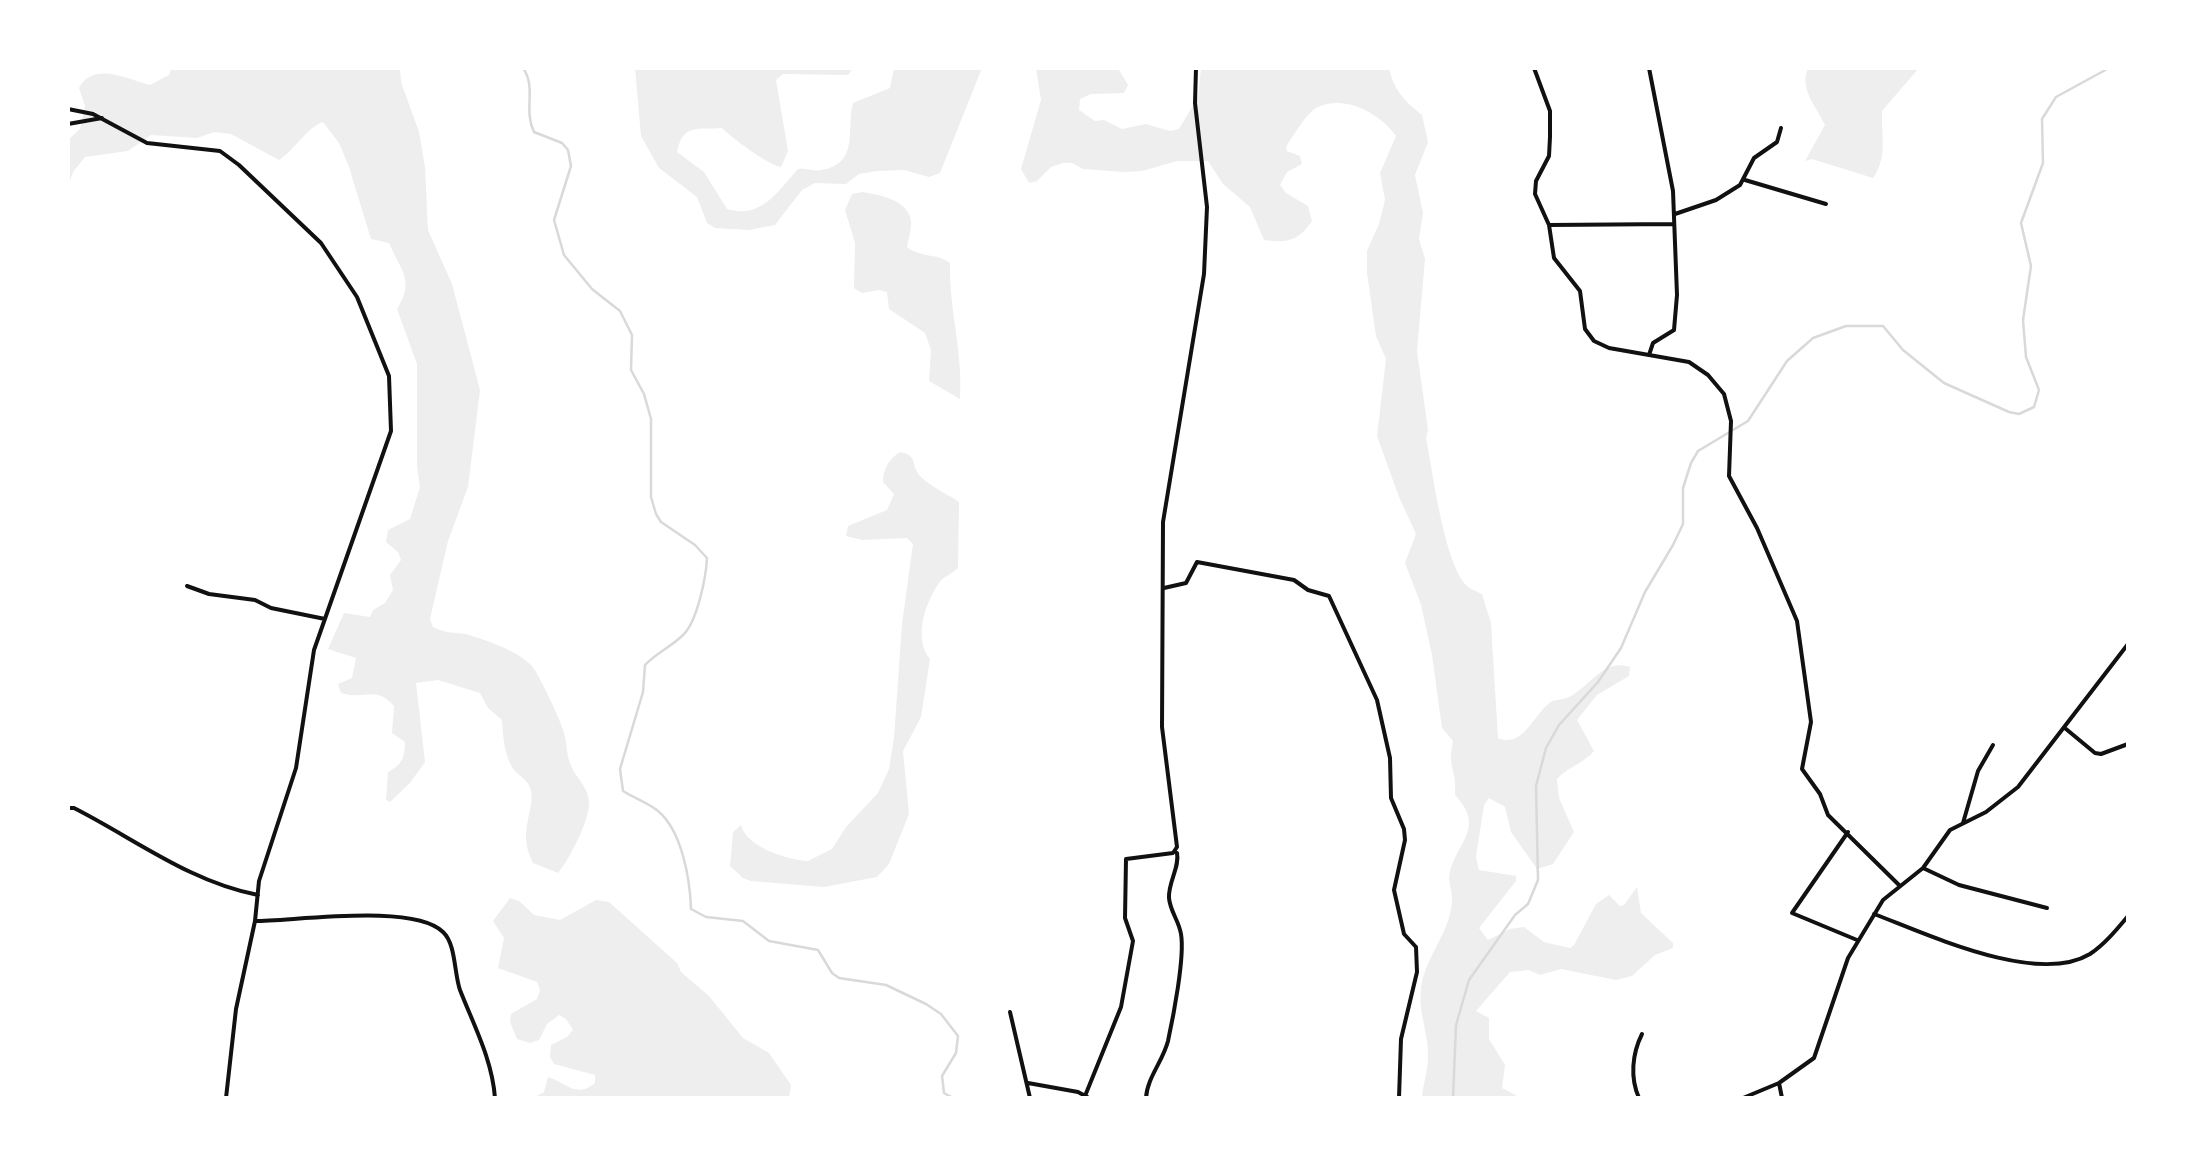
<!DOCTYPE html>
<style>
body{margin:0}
#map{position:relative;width:2196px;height:1166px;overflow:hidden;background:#fff;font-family:"Space Grotesk",sans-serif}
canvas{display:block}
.frame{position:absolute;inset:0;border:70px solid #fff;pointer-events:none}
</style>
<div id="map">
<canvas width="2196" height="1166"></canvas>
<div class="frame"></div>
</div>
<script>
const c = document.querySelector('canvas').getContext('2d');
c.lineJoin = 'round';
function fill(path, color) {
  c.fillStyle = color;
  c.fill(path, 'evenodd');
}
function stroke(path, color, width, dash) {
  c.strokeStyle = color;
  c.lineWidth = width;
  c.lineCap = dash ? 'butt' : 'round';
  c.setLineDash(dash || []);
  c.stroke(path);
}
const green = new Path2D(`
 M171 68H400L401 82 419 132 425 167 428 230 452 284 480 390 468 487 448 541 430 619 433 627C448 635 454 631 469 635 489 641 517 651 531 665 537 670 562 723 564 733 567 743 566 753 570 763 575 778 589 786 589 804 589 821 569 860 558 873L533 863C515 829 539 807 529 785 525 778 516 774 512 767 504 753 503 736 502 720L488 708 480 693 438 680 416 683 425 762 410 783 390 802 386 800 388 772C402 765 405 757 405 742L392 733 394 706C375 684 364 701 341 693L338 684 352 678 356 658 328 649 344 613 370 617 373 610 385 603 393 590 390 575 401 560 398 552 386 542 388 530 410 519 420 487 417 467V364L397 309C415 281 401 271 389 243L371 239 349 167 339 143 323 122C307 127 295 150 279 160L231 134 214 132 197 138 151 135 128 151 85 157 73 172 68 187V140L80 129 85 106 79 88C93 61 127 79 150 85L169 75Z
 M635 68H853L848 75 783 74 776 80 788 151 781 167C768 165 732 138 722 128 697 130 683 123 677 152L704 172 727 209C762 219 777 192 798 169 807 168 814 172 822 170 860 163 846 129 853 103L890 88 894 68H982L940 173 929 177 904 170 877 171 859 174 846 184 815 183 802 190 775 225 749 230 715 228 707 223 697 197 659 168 641 136Z
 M1036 68 1119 70 1128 85 1124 93 1091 94 1080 99 1079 110 1095 121 1104 120 1122 129 1146 124 1170 131 1179 129 1198 97 1201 68H1389C1393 89 1405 102 1422 115L1428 142 1415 175 1423 213 1419 239 1425 259 1417 351 1428 430 1426 438C1433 472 1444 565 1468 587 1469 588 1480 593 1482 594L1491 623 1498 738C1521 748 1532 719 1547 705 1554 698 1561 701 1569 697 1590 687 1603 658 1630 667L1629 676 1597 695 1577 720 1594 751C1583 764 1569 766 1557 779L1559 798 1574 832 1553 864 1537 869 1511 832 1505 807 1489 798 1484 805 1476 857 1479 870 1516 876V881L1479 928 1488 940 1510 929 1524 927 1544 942 1570 948 1574 945 1596 904 1609 895 1620 906 1624 905 1637 887 1641 913 1673 943V948L1655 955 1632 976 1616 980 1561 969 1540 975 1529 970 1510 972 1476 1011 1489 1018V1039L1505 1065 1502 1088 1521 1098 1422 1097C1423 1084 1428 1071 1428 1058 1429 1031 1416 1009 1422 982 1428 954 1450 931 1452 902 1453 891 1447 883 1450 871 1459 840 1485 827 1455 795 1457 770 1447 768 1453 741L1442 728 1432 655 1421 605 1405 563 1416 534 1399 497 1377 436 1386 359 1376 336 1367 273V251L1379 224 1385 200 1380 173 1396 136C1381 114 1344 93 1316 108 1306 114 1293 136 1286 147L1287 151 1300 156 1302 164 1287 172 1280 185 1286 193 1308 206 1312 221C1298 241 1288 243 1264 240L1250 207 1223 184 1208 161H1177L1142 171 1124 172 1083 169 1072 163H1063L1051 167 1037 181 1029 183 1021 169 1041 100Z
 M1808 68H1919L1882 111C1881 134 1888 158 1873 178L1812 159 1805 161 1825 125C1816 106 1799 89 1808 68Z
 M862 192C879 195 908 199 911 221 912 228 908 240 907 247 921 258 937 253 950 263 949 311 963 351 960 399L929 381 931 350 925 333 889 309 887 292 879 290 862 293 854 288 855 243 845 210 852 194Z
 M900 452C919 455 910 466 921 477 931 487 948 494 959 502L958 568C952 574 944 576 939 583 925 603 913 639 930 659L921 717 903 751 909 814 889 864 877 877 824 887 751 881 743 878 730 866 733 832 741 825C746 847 788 860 808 861L832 849 846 827 878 793 889 769 894 738 902 624 913 544 907 538 862 540 846 536 848 526 887 510 894 494 883 482C883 469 889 459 900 452Z
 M510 898 519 901 534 915 560 920 596 900 609 902 677 963 681 972 709 996 743 1038 769 1053 791 1085 789 1098H533L544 1092 548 1077C565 1082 576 1099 595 1083V1075L554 1064 550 1057 551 1045 567 1037 573 1030 566 1019 559 1015 547 1024 539 1040 530 1043 517 1039 510 1022 511 1014 537 999 540 990 537 982 498 968 504 938 493 921Z`);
const stream = new Path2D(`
 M523 68C537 88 523 110 534 132L562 143 568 150 571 166 554 220 564 255 592 289 620 311 632 335 631 370 644 394 651 419V497L656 514 661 522 695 545 707 558C706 578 697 622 683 635 671 647 656 653 645 665L643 692 620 769 623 791C634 798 649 803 658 811 682 831 690 879 691 909L706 917 743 921 769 941 818 950 832 973 839 978 886 985 926 1004 941 1014 958 1036 956 1053 942 1076 944 1093 953 1098
 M1453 1098 1456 1025 1469 980 1515 915 1528 904 1538 880 1536 786 1546 748 1559 725 1598 682 1621 648 1645 592 1673 545 1683 524V488L1691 463 1698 451 1748 421 1787 361 1813 338 1846 326H1883L1903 350 1944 383 2009 412 2019 414 2034 407 2039 390 2026 357 2023 320 2031 266 2021 223 2043 163 2042 119 2056 97 2109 68`);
const minor = new Path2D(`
 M1534 68 1550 111V137L1549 156 1536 181 1535 194 1549 225 1554 258 1580 291 1585 329 1594 341 1609 348 1689 362 1708 375 1724 394 1731 421 1729 476 1757 528 1797 621 1811 722 1802 769 1820 794 1828 815 1899 885
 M68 109 93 114 147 143 220 151 239 165 321 243 357 297 389 376 391 431 314 650 296 768 259 881 255 921 236 1009 226 1098
 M68 124 102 118
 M1745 180 1826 204
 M1675 214 1716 200 1740 185 1754 158 1777 142 1781 128
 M1549 225 1674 224
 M1649 355 1653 343 1674 330 1677 295 1673 191 1649 68
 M187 586 209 594 255 600 271 608 325 619
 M1164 588 1186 583 1197 562 1294 580 1308 590 1329 596 1377 700 1390 758 1391 798 1404 829 1405 840 1394 890 1404 934 1416 947 1417 972 1401 1039 1399 1098
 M2066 729 2095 753 2101 754 2128 744
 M68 808H74C135 839 190 882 258 895
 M1963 823 1978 771 1993 745
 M1848 832 1792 913 1857 940
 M1923 868 1959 885 2047 908
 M1874 914C1927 934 2037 986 2090 954 2105 944 2117 929 2128 916
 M255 921C295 921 414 903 443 932 456 944 454 973 460 990 474 1026 492 1059 495 1098
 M1010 1012 1030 1098
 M1028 1083 1078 1092 1089 1098
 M1779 1083 1782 1098
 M1085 1096 1121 1007 1133 941 1125 918 1126 859 1173 853 1177 847 1162 727 1163 522 1204 274 1207 207 1195 103 1196 68
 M1146 1098C1147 1078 1163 1061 1168 1041 1173 1018 1185 957 1181 934 1179 921 1170 911 1169 898 1168 882 1180 867 1177 853
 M1639 1098C1630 1078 1632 1054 1642 1034
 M1743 1098 1779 1083 1814 1058 1848 958 1883 900 1923 868 1950 830 1986 812 2018 787 2128 644`);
fill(green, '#eee');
stroke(stream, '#d9d9d9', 2.5);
stroke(minor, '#111', 4);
</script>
